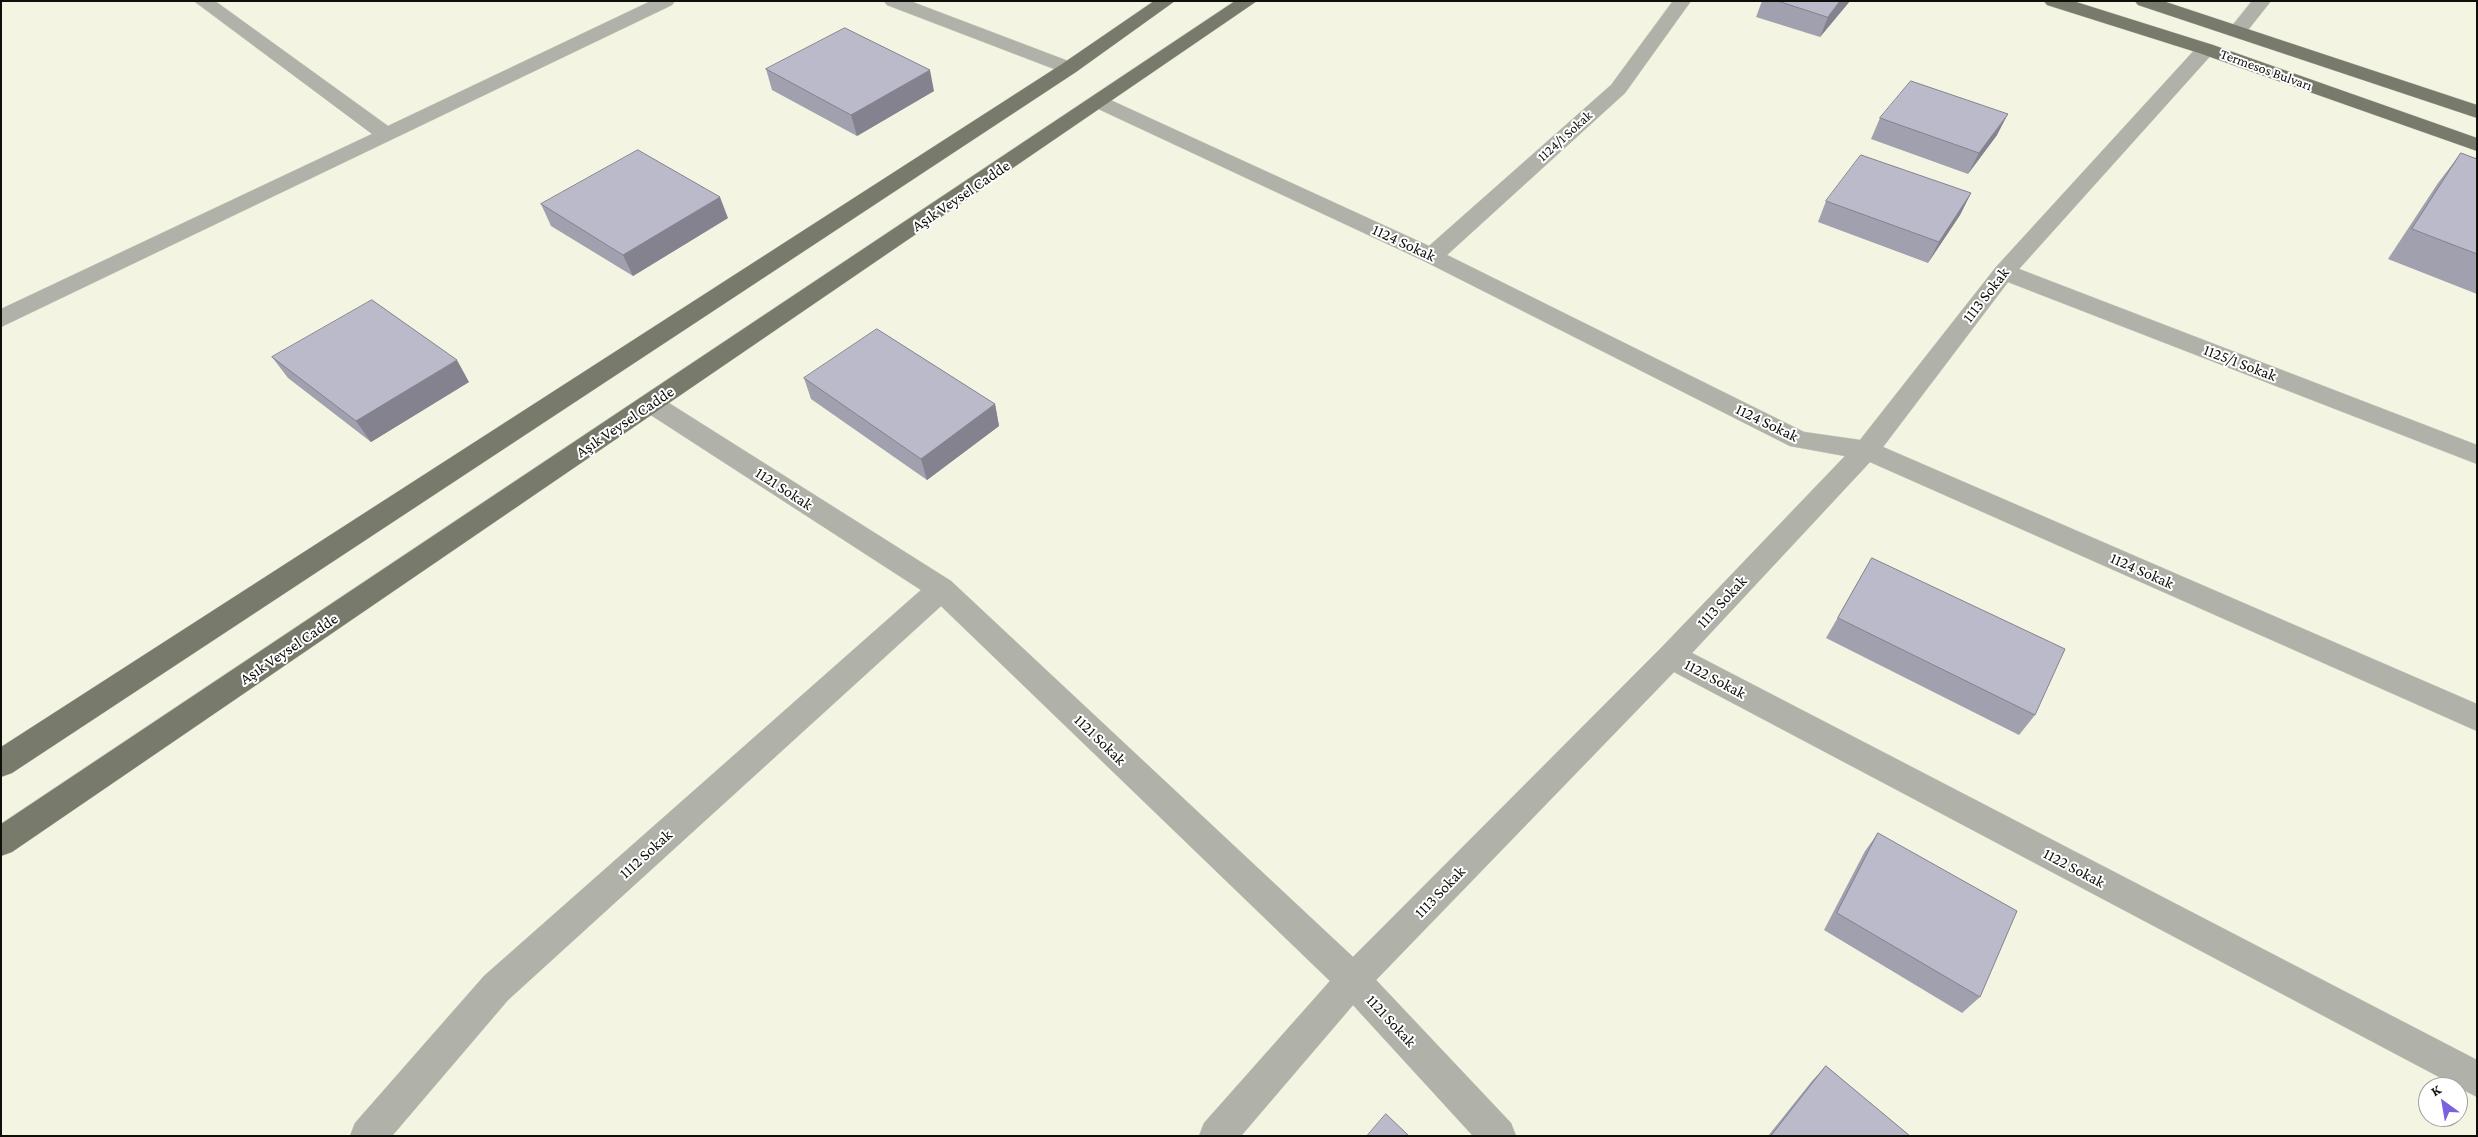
<!DOCTYPE html>
<meta charset="utf-8">
<style>
body{margin:0}
#map{position:relative;width:2478px;height:1137px;overflow:hidden;background:#f3f5e2;font-family:"Crimson Pro",serif}
canvas{display:block}
.frame{position:absolute;inset:0;border:2px solid #0e0f09;pointer-events:none}
.north{position:absolute;left:2418px;top:1077px;width:50px;height:50px;box-sizing:border-box;background:#fff;border:1px solid #9f9f9d;border-radius:50%;rotate:328deg;font-size:14px;font-weight:700;line-height:20px;text-align:center;color:#0e0f09}
.north::after{content:'';display:block;margin:auto;width:18px;height:22px;background:#7c61dc;clip-path:polygon(50% 0,100% 100%,50% 72%,0 100%)}
</style>
<div id="map">
<canvas width="2478" height="1137"></canvas>
<div class="frame"></div>
<div class="north">K</div>
</div>
<script>
const c = document.querySelector('canvas').getContext('2d');
c.lineJoin = 'round';
function stroke(path, color, width, dash) {
  c.strokeStyle = color;
  c.lineWidth = width;
  c.lineCap = dash ? 'butt' : 'round';
  c.setLineDash(dash || []);
  c.stroke(path);
}
function fill(path, color) {
  c.fillStyle = color;
  c.fill(path, 'evenodd');
}
function write(font, color, halo, rows, align = 'center') {
  c.font = font + ' "Crimson Pro",serif';
  c.lineWidth = 4;
  c.setLineDash([]);
  c.textBaseline = 'middle';
  c.strokeStyle = halo;
  c.fillStyle = color;
  for (const [text, x, y, turn = 0] of rows) {
    c.save();
    c.translate(x, y);
    c.rotate((+turn || 0) * Math.PI / 180);
    c.textAlign = isNaN(turn) ? turn : align;
    if (halo) c.strokeText(text, 0, 0);
    c.fillText(text, 0, 0);
    c.restore();
  }
}
const street = new Path2D(`
 M194 1H215L388 126 651 1H675L672 5 1 327V309L372 134Z
 M884 1H910L1076 64 1079 68 1076 72H1062L887 5Z
 M1673 1H1691L1625 93 1447 255 1804 432 1860 440 1996 267 2199 45H2213L2215 49 2213 53 2019 269 2477 445V464L2008 282 1883 447 2477 704V731L1870 462 1692 653 2477 1060V1097L1674 672 1376 980 1511 1123 1516 1136H1473L1353 1005 1241 1136H1199L1204 1123 1330 981 941 606 508 1000 392 1136H350L355 1123 484 976 921 590 643 410 640 404 643 398 652 395 661 398 951 581 1353 957 1661 648 1845 456 1790 446 1424 261 1092 106 1089 102 1092 98H1106L1429 246 1611 85Z
 M2252 1H2271L2244 35H2230L2228 31Z`);
const primary = new Path2D(`
 M1154 1H1175L1076 72 12 773 1 777V747L1062 64Z
 M1235 1H1257L12 852 1 856V824Z
 M2044 1H2073L2213 45 2477 138V151L2199 53 2047 5Z
 M2135 1H2163L2477 105V118L2138 5Z`);
const wall = new Path2D(`
 M1762 1H1850L1820 37 1756 17Z
 M766 69 934 91 857 136 772 90Z
 M1880 118 1997 135 1968 174 1871 139Z
 M2461 153 2477 159V294L2388 259 2438 183Z
 M1971 193 1960 215 1928 263 1818 222 1826 201Z
 M541 204 728 218 633 276 551 226Z
 M272 357 469 382 371 442 288 378Z
 M804 378 995 404 999 426 927 480 811 399Z
 M1872 558 2035 715 2019 735 1826 638Z
 M1878 833 1980 997 1962 1013 1824 930 1865 851Z
 M1826 1066 1910 1136H1768L1812 1081Z`);
const shadedWall = new Path2D(`
 M1840 1H1850L1820 37 1828 17Z
 M930 70 934 91 857 136 851 115Z
 M2008 114 1997 135 1968 174 1979 153Z
 M1971 193 1960 215 1928 263 1939 242Z
 M720 197 728 218 633 276 623 255Z
 M457 360 469 382 371 442 356 421Z
 M995 404 999 426 927 480 921 459Z`);
const building = new Path2D(`
 M1778 1H1840L1828 17Z
 M845 28 930 70 851 115 766 69Z
 M1911 81 2008 114 1979 153 1880 118Z
 M638 150 720 197 623 255 541 204Z
 M2461 153 2477 159V254L2412 229Z
 M1861 155 1971 193 1939 242 1826 201Z
 M372 300 457 360 356 421 272 357Z
 M877 329 995 404 921 459 804 378Z
 M1872 558 2065 649 2035 715 1838 618Z
 M1878 833 2017 911 1980 997 1837 913Z
 M1826 1066 1910 1136H1771Z
 M1386 1114 1409 1136H1367Z`);
const farStreetnames = [
 ["Termesos Bulvarı",2266,70,20],
 ["1124/1 Sokak",1565,136,-42]
];
const streetNames = [
 ["Aşık Veysel Cadde",961,196,-34],
 ["1124 Sokak",1404,243,25],
 ["1113 Sokak",1986,295,-52],
 ["1125/1 Sokak",2240,363,21],
 ["Aşık Veysel Cadde",625,422,-34],
 ["1124 Sokak",1767,423,26],
 ["1121 Sokak",784,489,33],
 ["1124 Sokak",2142,571,24],
 ["1113 Sokak",1722,602,-47],
 ["Aşık Veysel Cadde",289,649,-34],
 ["1122 Sokak",1715,679,28],
 ["1121 Sokak",1100,740,44],
 ["1112 Sokak",646,854,-42],
 ["1122 Sokak",2074,868,28],
 ["1113 Sokak",1440,892,-46],
 ["1121 Sokak",1391,1021,47]
];
stroke(street, '#ced0bf', 1);
stroke(primary, '#ced0bf', 1);
fill(street, '#b0b1a9');
fill(primary, '#787a6c');
fill(wall, '#a1a0af');
fill(shadedWall, '#83828e');
fill(building, '#bbbacb');
stroke(building, '#83828e', 1);
write('14px', '#0e0f09', '#fff', farStreetnames);
write('16px', '#0e0f09', '#fff', streetNames);
</script>
